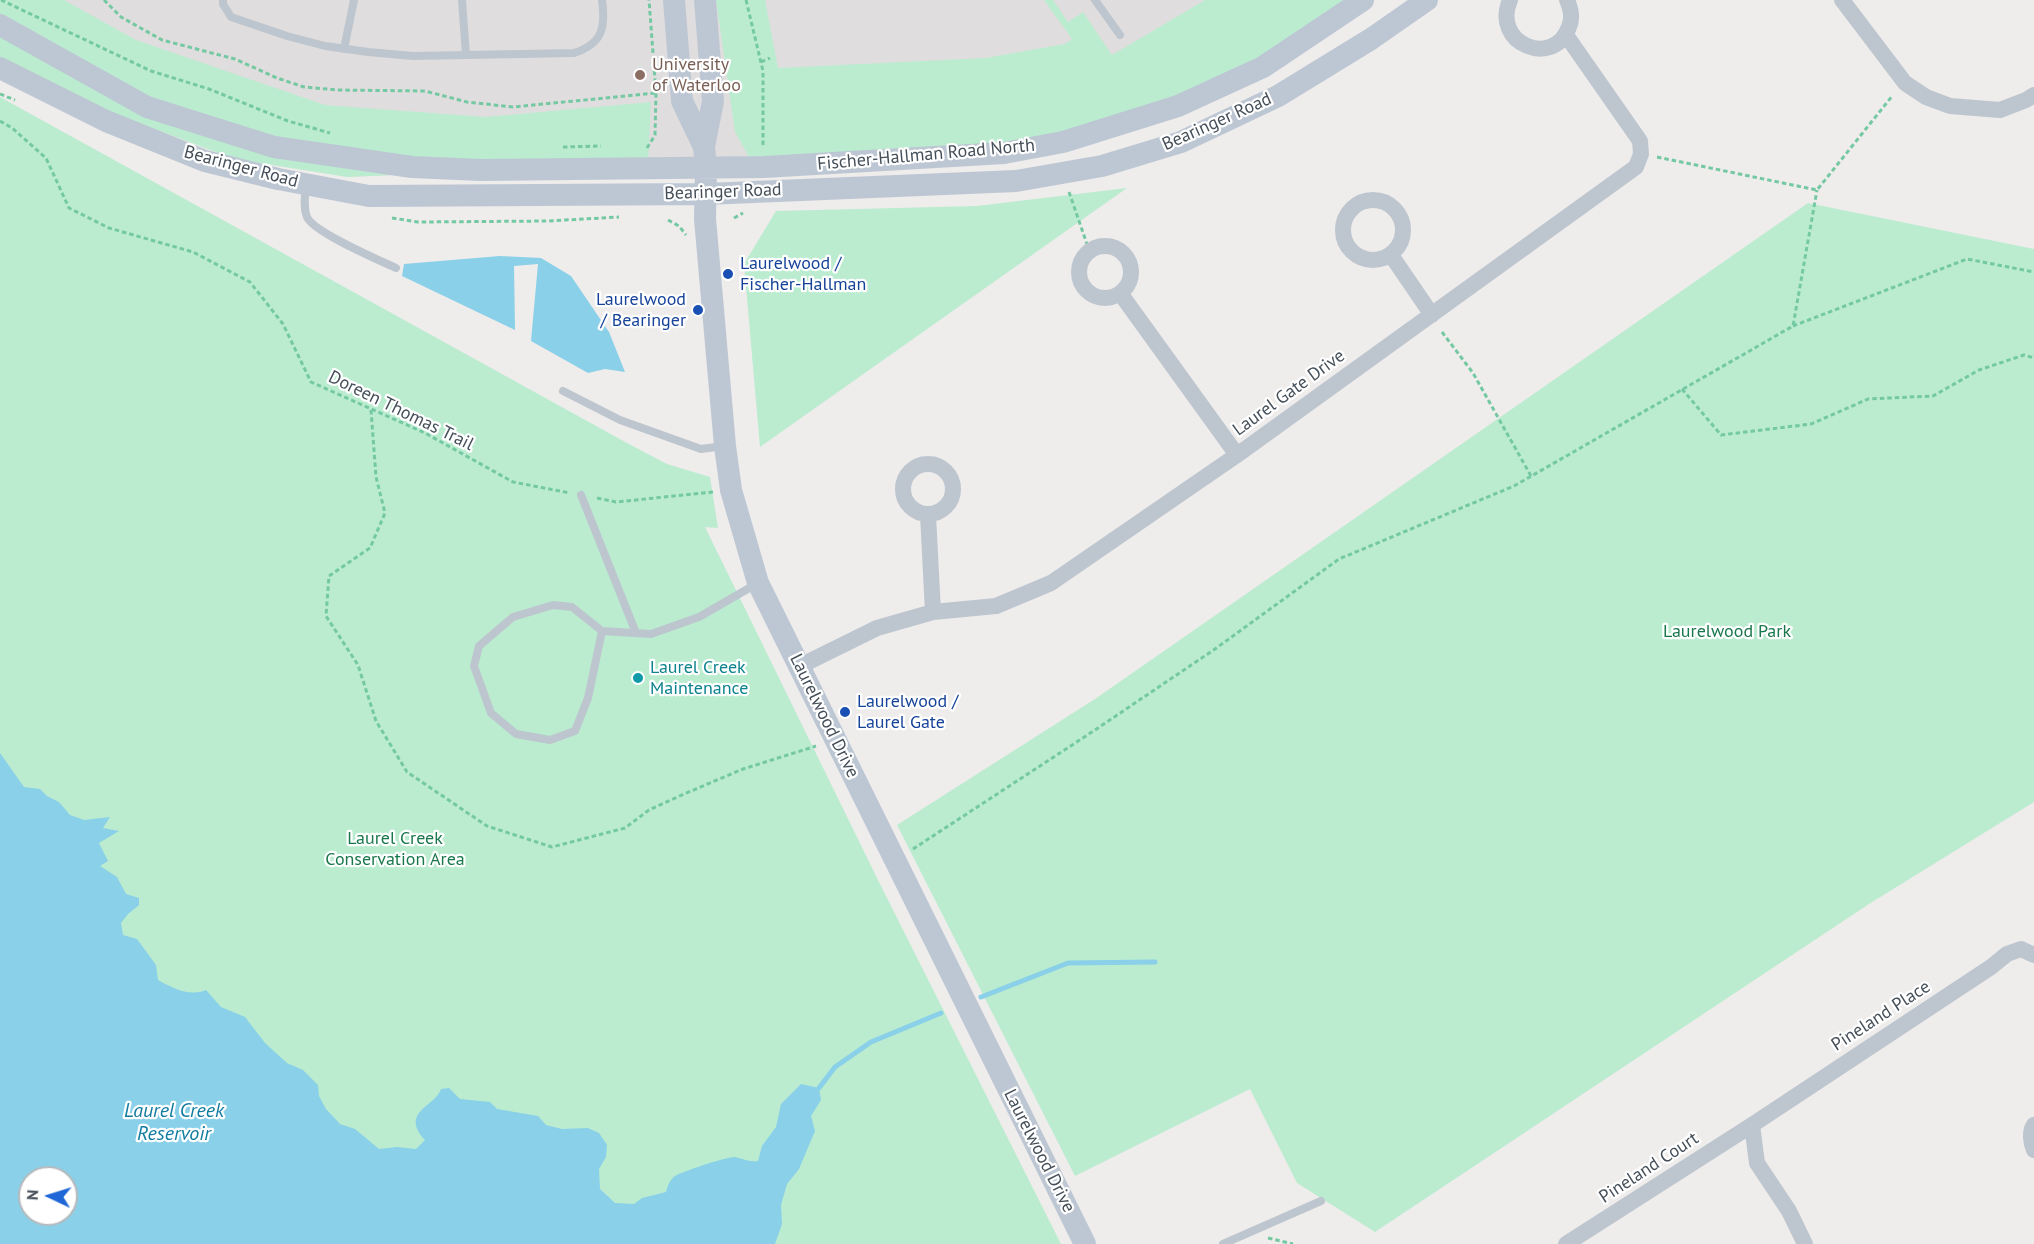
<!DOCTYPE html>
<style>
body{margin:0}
#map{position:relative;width:2034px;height:1244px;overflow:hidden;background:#efecec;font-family:"PT Sans",sans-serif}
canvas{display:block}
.north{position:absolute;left:18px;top:1166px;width:60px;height:60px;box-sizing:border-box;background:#fff;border:2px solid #b5b9bd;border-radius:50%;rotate:274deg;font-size:16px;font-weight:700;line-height:24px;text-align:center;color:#454f59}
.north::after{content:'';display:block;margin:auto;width:21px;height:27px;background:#1f67d6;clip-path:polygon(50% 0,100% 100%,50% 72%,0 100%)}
</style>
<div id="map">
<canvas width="2034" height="1244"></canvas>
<div class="north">N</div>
</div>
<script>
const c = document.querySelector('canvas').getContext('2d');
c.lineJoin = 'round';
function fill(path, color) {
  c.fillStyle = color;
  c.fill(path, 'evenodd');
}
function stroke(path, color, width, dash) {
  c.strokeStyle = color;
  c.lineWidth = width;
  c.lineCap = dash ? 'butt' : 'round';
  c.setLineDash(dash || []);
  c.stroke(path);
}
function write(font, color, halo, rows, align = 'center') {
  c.font = font + ' "PT Sans",sans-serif';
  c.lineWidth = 4.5;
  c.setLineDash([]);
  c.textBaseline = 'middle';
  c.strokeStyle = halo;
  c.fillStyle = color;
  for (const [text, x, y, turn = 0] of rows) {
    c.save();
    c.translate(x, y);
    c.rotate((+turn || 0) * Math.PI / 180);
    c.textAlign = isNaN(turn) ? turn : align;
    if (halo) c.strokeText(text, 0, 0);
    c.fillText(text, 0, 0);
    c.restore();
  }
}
const education = new Path2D(`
 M0 0H1371L1017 149 347 177 0 57Z`);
const green = new Path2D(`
 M0 0H64L136 40 325 105 486 117 651 102 648 164 347 177 234 159 94 106 0 57Z
 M716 0H765L778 68 985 58 1065 44 1072 39 1044 0H1053L1068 22 1083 12 1112 55 1205 0H1371L1215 93 1017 149 749 157 735 132Z
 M0 97 627 443 667 464 710 477 718 528 705 527 879 882 1061 1244H0ZM30 1178H66V1214H30Z
 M1127 188 760 447 744 264 776 211 977 206Z
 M1808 203 2034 249V802L1869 904 1375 1232 1297 1183 1250 1089 1075 1176 897 825 1095 699Z`);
const water = new Path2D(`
 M500 256 541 258 571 276 609 332 625 372 605 369 588 373 531 341 538 264 514 266 515 330 402 276 404 264Z
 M0 753 24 787 40 789 47 796 59 802 70 815 84 820 110 817 103 828 119 831 99 843 108 861 100 866 117 877 126 894 139 898V905L128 914 121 923 123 935 137 939 156 965 158 980C172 988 190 997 206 990L221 1007 245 1017 265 1043 287 1063 303 1070 318 1085 319 1096 326 1109 340 1124 355 1129 379 1149 397 1147 416 1149 425 1140C399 1112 436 1106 441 1089L449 1088 460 1099 490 1102 497 1109 538 1116 546 1125 562 1129 588 1128 599 1133 607 1145 606 1157 599 1169 600 1189 615 1203 634 1204 642 1198 666 1192C668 1185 669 1181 675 1176 681 1172 728 1156 735 1157 744 1159 748 1162 758 1161L762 1146 776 1127 781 1104 801 1084 819 1088 821 1100 811 1116 815 1131 799 1169 787 1184 781 1205 782 1224 775 1244H0ZM30 1178H66V1214H30Z`);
const stream = new Path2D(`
 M981 997 1068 963 1155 962
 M819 1088 835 1067 871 1042 941 1013`);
const path = new Path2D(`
 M1 0 151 71 209 89 288 121 330 133
 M104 0 121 17 162 40 235 59 277 78 304 87 338 90 425 91 467 102 513 107 656 93
 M746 0 763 71V146
 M761 62 770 58
 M0 94 15 100
 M0 121 12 128 46 158 69 208 109 228 193 252 250 282 283 324 311 382 425 433 513 482 570 493
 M563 147 601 146
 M647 148 655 135 656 93 649 0
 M1657 157 1817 190 1893 95
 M1069 192 1089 250
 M392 218 418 222 548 221 619 217
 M734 218 743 213
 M668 220 679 226 686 235
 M1793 326 1967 259 2034 272
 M1442 332 1473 373 1531 476
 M1682 389 1721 435 1811 424 1868 399 1933 396 1979 370 2024 355 2034 358
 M371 410 376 477 385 513 370 548 329 576 326 616 358 665 376 721 407 772 487 826 552 847 625 828 649 810 684 794 743 769 816 746
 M597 498 616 502 713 492
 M913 849 1095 730 1215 649 1339 559 1514 486 1793 326 1817 190
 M1268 1238 1293 1244`);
const lane = new Path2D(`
 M223 0V4L231 17 287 36 325 46 368 52 413 56 574 53C602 44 606 28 602 0
 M462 0 466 55
 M1095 0 1120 35
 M344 49 354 0
 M306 185C305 196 303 207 307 217 313 232 379 260 396 268
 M563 391 620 420 687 444 701 449 724 446
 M581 495 636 633
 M602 631 588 698 575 731 550 740 516 734 491 713 474 666 479 646 513 617 553 605 572 607 602 631 651 634 699 617 758 583
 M1223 1244 1321 1201`);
const street = new Path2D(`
 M1510 0C1491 44 1554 69 1569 27 1573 18 1571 9 1567 0
 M1842 0 1905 83 1926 97 1950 106 2000 110 2026 100 2034 95
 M1343 230a30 30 0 1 1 60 0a30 30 0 1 1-60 0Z
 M1079 272a26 26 0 1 1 52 0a26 26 0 1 1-52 0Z
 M1391 255 1432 315
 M1120 293 1237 455
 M903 489a25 25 0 1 1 50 0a25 25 0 1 1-50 0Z
 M928 515 933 612
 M800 666 877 628 933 612 996 606 1051 583 1237 455 1636 167 1641 154 1640 141 1566 35
 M1752 1125 1757 1163 1789 1211 1805 1244
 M2034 1125C2029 1132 2031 1143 2034 1150
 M1566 1244 1752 1125 1991 967 2007 954 2021 949 2034 955`);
const secondary = new Path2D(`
 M674 0 682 101 704 147
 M705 0 713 101 704 147 706 167 705 219 725 446 731 490 758 583 1085 1244
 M0 25 147 107 274 147 412 167 480 170 764 167 1004 153 1063 142 1178 106 1263 67 1363 0
 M0 68 106 121 205 161 278 179 369 196 706 194 1016 181 1102 166 1181 142 1278 96 1371 39 1427 0`);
const markers = [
 [640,75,6,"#8d6e63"],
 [728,274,6,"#1a4fb4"],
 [698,310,6,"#1a4fb4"],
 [638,678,6,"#0f9aa8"],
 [845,712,6,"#1a4fb4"]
];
const educationNames = [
 ["University",652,65],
 ["of Waterloo",652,86]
];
const streetNames = [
 ["Bearinger Road",1217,122,-24],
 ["Fischer-Hallman Road North",926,155,-5],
 ["Bearinger Road",241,167,15],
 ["Bearinger Road",723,192,-2],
 ["Laurel Gate Drive",1289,393,-36],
 ["Doreen Thomas Trail",401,411,26],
 ["Laurelwood Drive",824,716,64],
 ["Pineland Place",1881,1016,-33],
 ["Laurelwood Drive",1039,1151,63],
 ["Pineland Court",1649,1168,-33]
];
const transitNames = [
 ["Laurelwood /",740,264],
 ["Fischer-Hallman",740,285],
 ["Laurelwood",686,300,"right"],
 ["/ Bearinger",686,321,"right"],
 ["Laurelwood /",857,702],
 ["Laurel Gate",857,723]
];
const parkNames = [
 ["Laurelwood Park",1727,632],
 ["Laurel Creek",395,839],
 ["Conservation Area",395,860]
];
const cultureNames = [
 ["Laurel Creek",650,668],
 ["Maintenance",650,689]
];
const waterNames = [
 ["Laurel Creek",174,1111],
 ["Reservoir",174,1134]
];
fill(education, '#e0ddde');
fill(green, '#bbecd0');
fill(water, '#89d0e8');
stroke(stream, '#89d0e8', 5);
stroke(path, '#74c9a2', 3, [4.5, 3]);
stroke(lane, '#bdc6ce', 8);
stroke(street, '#bdc6ce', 16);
stroke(secondary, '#bdc7d3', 22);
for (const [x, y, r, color] of markers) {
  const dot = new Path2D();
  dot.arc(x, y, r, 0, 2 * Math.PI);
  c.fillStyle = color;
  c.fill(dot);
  stroke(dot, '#fff', 2);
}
write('18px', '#785e54', '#fff', educationNames, 'left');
write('18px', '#454f59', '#fff', streetNames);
write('18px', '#164399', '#fff', transitNames, 'left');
write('18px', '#19774c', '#fff', parkNames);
write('18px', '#0d838f', '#fff', cultureNames, 'left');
write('italic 20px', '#117ca0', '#fff', waterNames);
</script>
